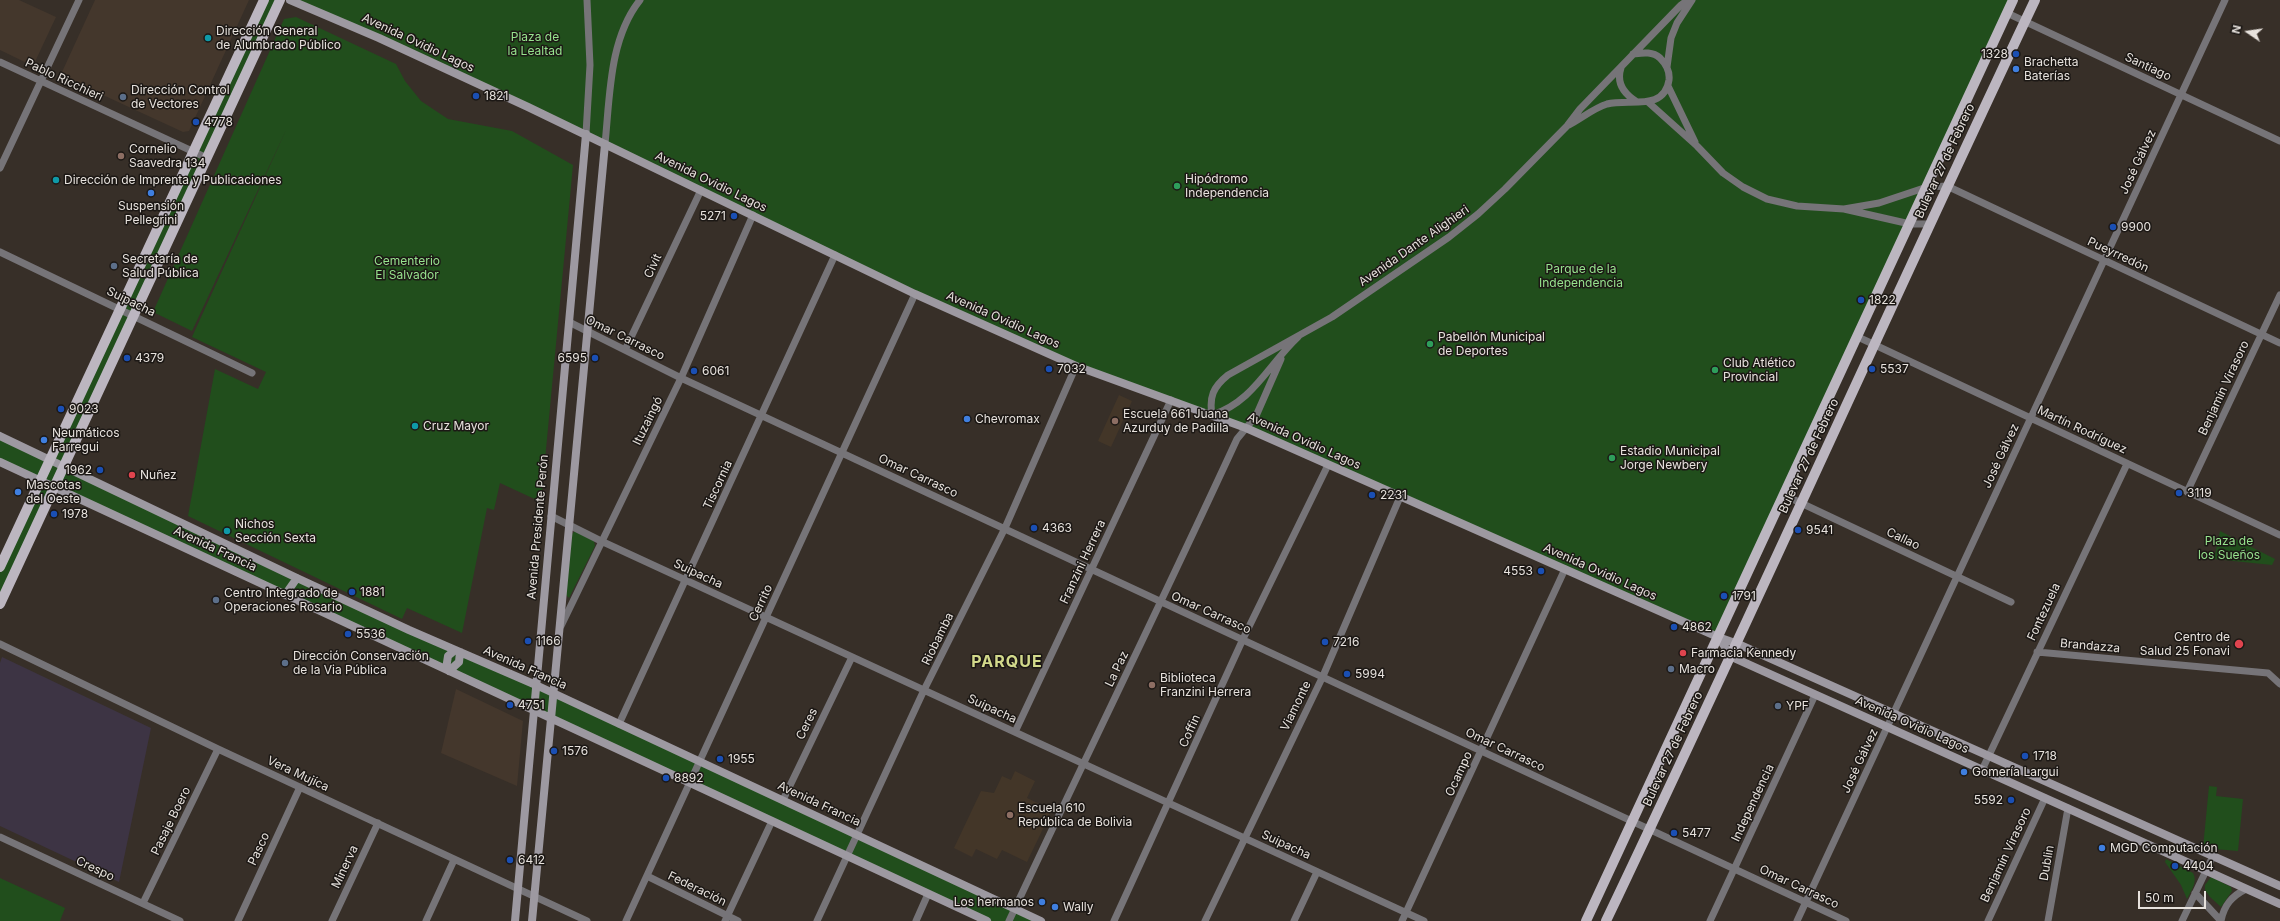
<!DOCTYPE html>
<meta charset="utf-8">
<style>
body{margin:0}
#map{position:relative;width:2280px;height:921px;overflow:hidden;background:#372f28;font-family:Inter,sans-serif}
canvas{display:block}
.north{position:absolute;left:2228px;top:12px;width:40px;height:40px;-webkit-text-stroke:3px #1c1815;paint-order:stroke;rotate:283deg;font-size:11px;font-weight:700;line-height:16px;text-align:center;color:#e7e2dd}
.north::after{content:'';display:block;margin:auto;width:14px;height:18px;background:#e7e2dd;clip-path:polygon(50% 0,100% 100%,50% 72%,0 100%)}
.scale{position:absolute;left:2138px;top:891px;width:68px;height:18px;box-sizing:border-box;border:2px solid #e7e2dd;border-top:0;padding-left:5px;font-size:12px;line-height:14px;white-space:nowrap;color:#e7e2dd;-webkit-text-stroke:3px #1c1815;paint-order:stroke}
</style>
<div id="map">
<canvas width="2280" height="921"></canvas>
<div class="north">N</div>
<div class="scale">50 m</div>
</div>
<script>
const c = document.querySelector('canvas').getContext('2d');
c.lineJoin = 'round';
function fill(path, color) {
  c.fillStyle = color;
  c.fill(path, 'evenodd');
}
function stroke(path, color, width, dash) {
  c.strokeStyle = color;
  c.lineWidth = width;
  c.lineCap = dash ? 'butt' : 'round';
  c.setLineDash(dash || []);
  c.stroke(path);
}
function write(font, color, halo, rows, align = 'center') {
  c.font = font + ' Inter,sans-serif';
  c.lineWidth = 3;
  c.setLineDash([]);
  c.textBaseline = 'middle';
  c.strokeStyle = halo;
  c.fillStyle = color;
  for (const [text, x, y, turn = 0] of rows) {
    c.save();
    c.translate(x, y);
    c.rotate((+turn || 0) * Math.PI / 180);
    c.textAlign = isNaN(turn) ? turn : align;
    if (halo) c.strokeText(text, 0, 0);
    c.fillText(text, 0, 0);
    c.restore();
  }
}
const built = new Path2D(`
 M0 0H19L56 17 33 66 0 50Z
 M95 0H249L189 131 183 132 64 77 62 72Z
 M456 689 523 721 517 786 441 753Z`);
const education = new Path2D(`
 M1119 395 1132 401 1111 447 1098 441Z
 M1015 771 1035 781 1027 798 1052 810 1027 862 1002 850 997 859 976 849 972 857 954 848 981 791 994 793 1002 776 1011 780Z`);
const medical = new Path2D(`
 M2 657 151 728 119 882 0 826V663Z`);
const green = new Path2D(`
 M264 0H280L64 466 1041 921H987L54 488 0 604V567L40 482 0 462V436L49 460Z
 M290 0H2013L1718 637 1246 428 1076 366 605 144Z
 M296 17 396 64 405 81 421 101 448 119 512 131 573 165 541 502 500 483 494 510 487 508 462 633 407 608 402 619 188 516 215 369 258 389 266 372 192 337 287 128 192 331 153 312 284 19Z
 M575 531 594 541 595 546 569 598 566 595 572 534Z
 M2220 531 2275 559 2272 565 2214 559Z
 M2209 786 2217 787 2216 796 2243 799 2238 851 2203 848Z
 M2166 859 2193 873C2198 882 2191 891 2187 899L2181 885 2165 862Z
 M2211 877 2231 887 2232 891 2221 907 2210 897 2205 890V885Z
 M0 878 65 908 60 921H0Z`);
const street = new Path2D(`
 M2007 13 2280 141
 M0 62 207 158
 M1667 67 1671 38 1677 23 1692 0
 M1621 68C1616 83 1624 94 1637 102
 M1668 86 1695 142
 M1648 102 1697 146 1723 173 1743 187 1767 199 1797 206 1844 209 1910 224H1929
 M1569 125C1582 118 1594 108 1607 104 1629 98 1664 112 1669 80 1670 71 1666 64 1660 58 1652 51 1642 53 1633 54
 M586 134 590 65 587 0
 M605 144C610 96 609 39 640 0
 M0 168 79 0
 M1844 209 1879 203 1927 187 1947 186 2280 343
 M0 252 252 373
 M569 322 681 378 1846 921
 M1298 337C1268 365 1253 402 1212 415 1209 397 1213 387 1228 375L1332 317 1449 237 1478 214 1505 189 1567 126 1580 109 1681 5 1688 0
 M1858 337 2280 535
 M625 350 701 190
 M2187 492 2280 295
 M1784 495 2011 602
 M551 516 601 541 1424 921
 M561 626 681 378 753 215
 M0 644 218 749 587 921
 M2037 652 2268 673 2280 684
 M619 724 835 255
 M1015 732 1171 400
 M1982 770 2127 464
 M783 800 852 657
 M0 837 180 921
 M647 876 738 921
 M2195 893 2221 921
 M143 903 218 749
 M238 921 300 787
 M332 921 378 823
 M426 921 454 860
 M626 921 915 294
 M725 921 772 821
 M817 921 924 690 1005 528 1076 366
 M916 921 928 894
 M1009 921C1084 760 1163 600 1237 439L1256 416 1281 359
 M1114 921 1243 639 1328 465
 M1205 921 1323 676 1400 497
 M1294 921 1317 872
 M1402 921 1565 569
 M1710 921 1815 695
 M1797 921 2225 0
 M1988 921 2045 798
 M2048 921 2068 808
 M2182 921 2213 856
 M2221 921C2224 905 2232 896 2246 889`);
const secondary = new Path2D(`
 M290 0 379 38 528 107 915 294 1076 366 1246 428 1718 637 1738 644 2280 886
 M0 436 297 578 409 630 536 685 1041 921
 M0 462 987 921
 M285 595 297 578
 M1718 637 1732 657 2280 904
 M446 669 448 656 455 650
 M449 671 459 662 460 652
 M515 921 586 134
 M532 921 605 144`);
const primary = new Path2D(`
 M0 567 264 0
 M0 604 280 0
 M1586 921 2013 0
 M1606 921C1752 615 1890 306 2035 0`);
const markers = [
 [208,38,4,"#0f9aa8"],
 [2016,54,4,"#1a4fb4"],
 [2016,69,4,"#3f7fe0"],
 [476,96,4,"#1a4fb4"],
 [123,97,4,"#5c6f8a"],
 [196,122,4,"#1a4fb4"],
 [121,156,4,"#8d6e63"],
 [56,180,4,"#0f9aa8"],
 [1177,186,4,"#2e9e5b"],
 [151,193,4,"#3f7fe0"],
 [734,216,4,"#1a4fb4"],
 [2113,227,4,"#1a4fb4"],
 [114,266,4,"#5c6f8a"],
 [1861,300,4,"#1a4fb4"],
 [1430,344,4,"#2e9e5b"],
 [127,358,4,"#1a4fb4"],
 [595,358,4,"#1a4fb4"],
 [1049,369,4,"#1a4fb4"],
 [1872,369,4,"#1a4fb4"],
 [1715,370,4,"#2e9e5b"],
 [694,371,4,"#1a4fb4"],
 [61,409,4,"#1a4fb4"],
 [967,419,4,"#3f7fe0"],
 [1115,421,4,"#8d6e63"],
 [415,426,4,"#0f9aa8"],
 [44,440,4,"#3f7fe0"],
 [1612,458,4,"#2e9e5b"],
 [100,470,4,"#1a4fb4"],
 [132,475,4,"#e0444e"],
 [18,492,4,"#3f7fe0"],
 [2179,493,4,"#1a4fb4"],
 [1372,495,4,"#1a4fb4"],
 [54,514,4,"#1a4fb4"],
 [1034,528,4,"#1a4fb4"],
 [1798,530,4,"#1a4fb4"],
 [227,531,4,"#0f9aa8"],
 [1541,571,4,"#1a4fb4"],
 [352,592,4,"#1a4fb4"],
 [1724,596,4,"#1a4fb4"],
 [216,600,4,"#5c6f8a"],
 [1674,627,4,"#1a4fb4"],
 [348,634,4,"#1a4fb4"],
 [528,641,4,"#1a4fb4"],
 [1325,642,4,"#1a4fb4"],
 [2239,644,5,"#e0444e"],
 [1683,653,4,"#e0444e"],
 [285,663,4,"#5c6f8a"],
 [1671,669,4,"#5c6f8a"],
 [1347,674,4,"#1a4fb4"],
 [1152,685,4,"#8d6e63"],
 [510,705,4,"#1a4fb4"],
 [1778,706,4,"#5c6f8a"],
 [554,751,4,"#1a4fb4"],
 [2025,756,4,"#1a4fb4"],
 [720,759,4,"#1a4fb4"],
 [1964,772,4,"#3f7fe0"],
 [666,778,4,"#1a4fb4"],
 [2011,800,4,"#1a4fb4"],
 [1010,815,4,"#8d6e63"],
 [1674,833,4,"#1a4fb4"],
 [2102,848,4,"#3f7fe0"],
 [510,860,4,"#1a4fb4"],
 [2175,866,4,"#1a4fb4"],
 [1042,902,4,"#3f7fe0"],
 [1055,907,4,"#3f7fe0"]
];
const poiNames = [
 ["Dirección General",216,31],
 ["de Alumbrado Público",216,45],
 ["1328",2008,54,"right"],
 ["Brachetta",2024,62],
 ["Baterías",2024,76],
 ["Dirección Control",131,90],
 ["de Vectores",131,104],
 ["1821",484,96],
 ["4778",204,122],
 ["Cornelio",129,149],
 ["Saavedra 134",129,163],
 ["Hipódromo",1185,179],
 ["Independencia",1185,193],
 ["Dirección de Imprenta y Publicaciones",64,180],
 ["Suspensión",151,206,"center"],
 ["Pellegrini",151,220,"center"],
 ["5271",726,216,"right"],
 ["9900",2121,227],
 ["Secretaría de",122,259],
 ["Salud Pública",122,273],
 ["1822",1869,300],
 ["Pabellón Municipal",1438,337],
 ["de Deportes",1438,351],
 ["4379",135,358],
 ["6595",587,358,"right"],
 ["Club Atlético",1723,363],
 ["Provincial",1723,377],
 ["7032",1057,369],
 ["5537",1880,369],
 ["6061",702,371],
 ["9023",69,409],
 ["Escuela 661 Juana",1123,414],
 ["Azurduy de Padilla",1123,428],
 ["Chevromax",975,419],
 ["Cruz Mayor",423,426],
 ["Neumáticos",52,433],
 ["Farregui",52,447],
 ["Estadio Municipal",1620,451],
 ["Jorge Newbery",1620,465],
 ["1962",92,470,"right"],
 ["Nuñez",140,475],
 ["Mascotas",26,485],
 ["del Oeste",26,499],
 ["3119",2187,493],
 ["2231",1380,495],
 ["1978",62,514],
 ["Nichos",235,524],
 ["Sección Sexta",235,538],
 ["4363",1042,528],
 ["9541",1806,530],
 ["4553",1533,571,"right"],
 ["1881",360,592],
 ["Centro Integrado de",224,593],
 ["Operaciones Rosario",224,607],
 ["1791",1732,596],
 ["4862",1682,627],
 ["5536",356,634],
 ["Centro de",2230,637,"right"],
 ["Salud 25 Fonavi",2230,651,"right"],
 ["1166",536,641],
 ["7216",1333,642],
 ["Farmacia Kennedy",1691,653],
 ["Dirección Conservación",293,656],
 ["de la Via Pública",293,670],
 ["Macro",1679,669],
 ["5994",1355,674],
 ["Biblioteca",1160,678],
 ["Franzini Herrera",1160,692],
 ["4751",518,705],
 ["YPF",1786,706],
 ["1576",562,751],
 ["1718",2033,756],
 ["1955",728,759],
 ["Gomería Largui",1972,772],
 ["8892",674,778],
 ["5592",2003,800,"right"],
 ["Escuela 610",1018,808],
 ["República de Bolivia",1018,822],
 ["5477",1682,833],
 ["MGD Computación",2110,848],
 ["6412",518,860],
 ["4404",2183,866],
 ["Los hermanos",1034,902,"right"],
 ["Wally",1063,907]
];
const parkNames = [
 ["Plaza de",535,37],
 ["la Lealtad",535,51],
 ["Cementerio",407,261],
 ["El Salvador",407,275],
 ["Parque de la",1581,269],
 ["Independencia",1581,283],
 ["Plaza de",2229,541],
 ["los Sueños",2229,555]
];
const streetNames = [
 ["Avenida Ovidio Lagos",418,43,25],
 ["Santiago",2148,67,25],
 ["Pablo Ricchieri",64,80,25],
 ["Bulevar 27 de Febrero",1945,161,-65],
 ["José Gálvez",2138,162,-65],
 ["Avenida Ovidio Lagos",711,182,26],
 ["Avenida Dante Alighieri",1414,246,-35],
 ["Pueyrredón",2118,255,25],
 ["Civit",653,266,-65],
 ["Suipacha",131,302,26],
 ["Avenida Ovidio Lagos",1003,320,24],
 ["Omar Carrasco",625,338,26],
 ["Benjamín Virasoro",2224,388,-65],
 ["Ituzaingó",648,421,-64],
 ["Martín Rodríguez",2082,430,25],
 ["Avenida Ovidio Lagos",1304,441,24],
 ["Bulevar 27 de Febrero",1809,456,-65],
 ["José Gálvez",2001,456,-65],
 ["Omar Carrasco",918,476,25],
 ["Tiscornia",718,485,-65],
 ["Avenida Presidente Perón",538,527,-85],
 ["Callao",1903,539,25],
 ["Avenida Francia",215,549,25],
 ["Franzini Herrera",1083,562,-65],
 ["Avenida Ovidio Lagos",1600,572,24],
 ["Suipacha",698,574,25],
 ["Cerrito",761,603,-65],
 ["Fontezuela",2044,612,-65],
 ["Omar Carrasco",1211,613,24],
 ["Riobamba",938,639,-64],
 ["Brandazza",2090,646,5],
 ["Avenida Francia",525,668,24],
 ["La Paz",1117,669,-64],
 ["Viamonte",1296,706,-64],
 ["Suipacha",992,709,25],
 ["Ceres",807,724,-64],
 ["Avenida Ovidio Lagos",1912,725,24],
 ["Coffin",1190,731,-66],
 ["Bulevar 27 de Febrero",1673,749,-65],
 ["Omar Carrasco",1505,750,25],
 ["José Gálvez",1860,761,-65],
 ["Vera Mujíca",298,774,25],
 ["Ocampo",1459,774,-65],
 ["Independencia",1753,803,-65],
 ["Avenida Francia",819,804,25],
 ["Pasaje Boero",171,821,-64],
 ["Suipacha",1286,845,25],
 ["Pasco",259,849,-65],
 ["Benjamín Virasoro",2006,855,-65],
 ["Dublin",2047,863,-80],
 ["Minerva",345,867,-65],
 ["Crespo",95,869,25],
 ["Omar Carrasco",1799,887,25],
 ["Federación",697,889,26]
];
const districtNames = [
 ["PARQUE",1007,662]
];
fill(built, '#44372c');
fill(education, '#433628');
fill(medical, '#3d3444');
fill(green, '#214e1c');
stroke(street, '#767478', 7);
stroke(secondary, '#9d99a1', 8);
stroke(primary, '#bcb6c0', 10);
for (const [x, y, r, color] of markers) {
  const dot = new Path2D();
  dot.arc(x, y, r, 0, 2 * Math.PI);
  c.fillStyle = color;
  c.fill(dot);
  stroke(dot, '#1c1815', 1.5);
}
write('12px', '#e7e2dd', '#1c1815', poiNames, 'left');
write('12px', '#97e38e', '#1c1815', parkNames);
write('12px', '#e7e2dd', '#1c1815', streetNames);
c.letterSpacing = '1px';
write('bold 16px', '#d2d98b', '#1c1815', districtNames);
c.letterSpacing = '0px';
</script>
